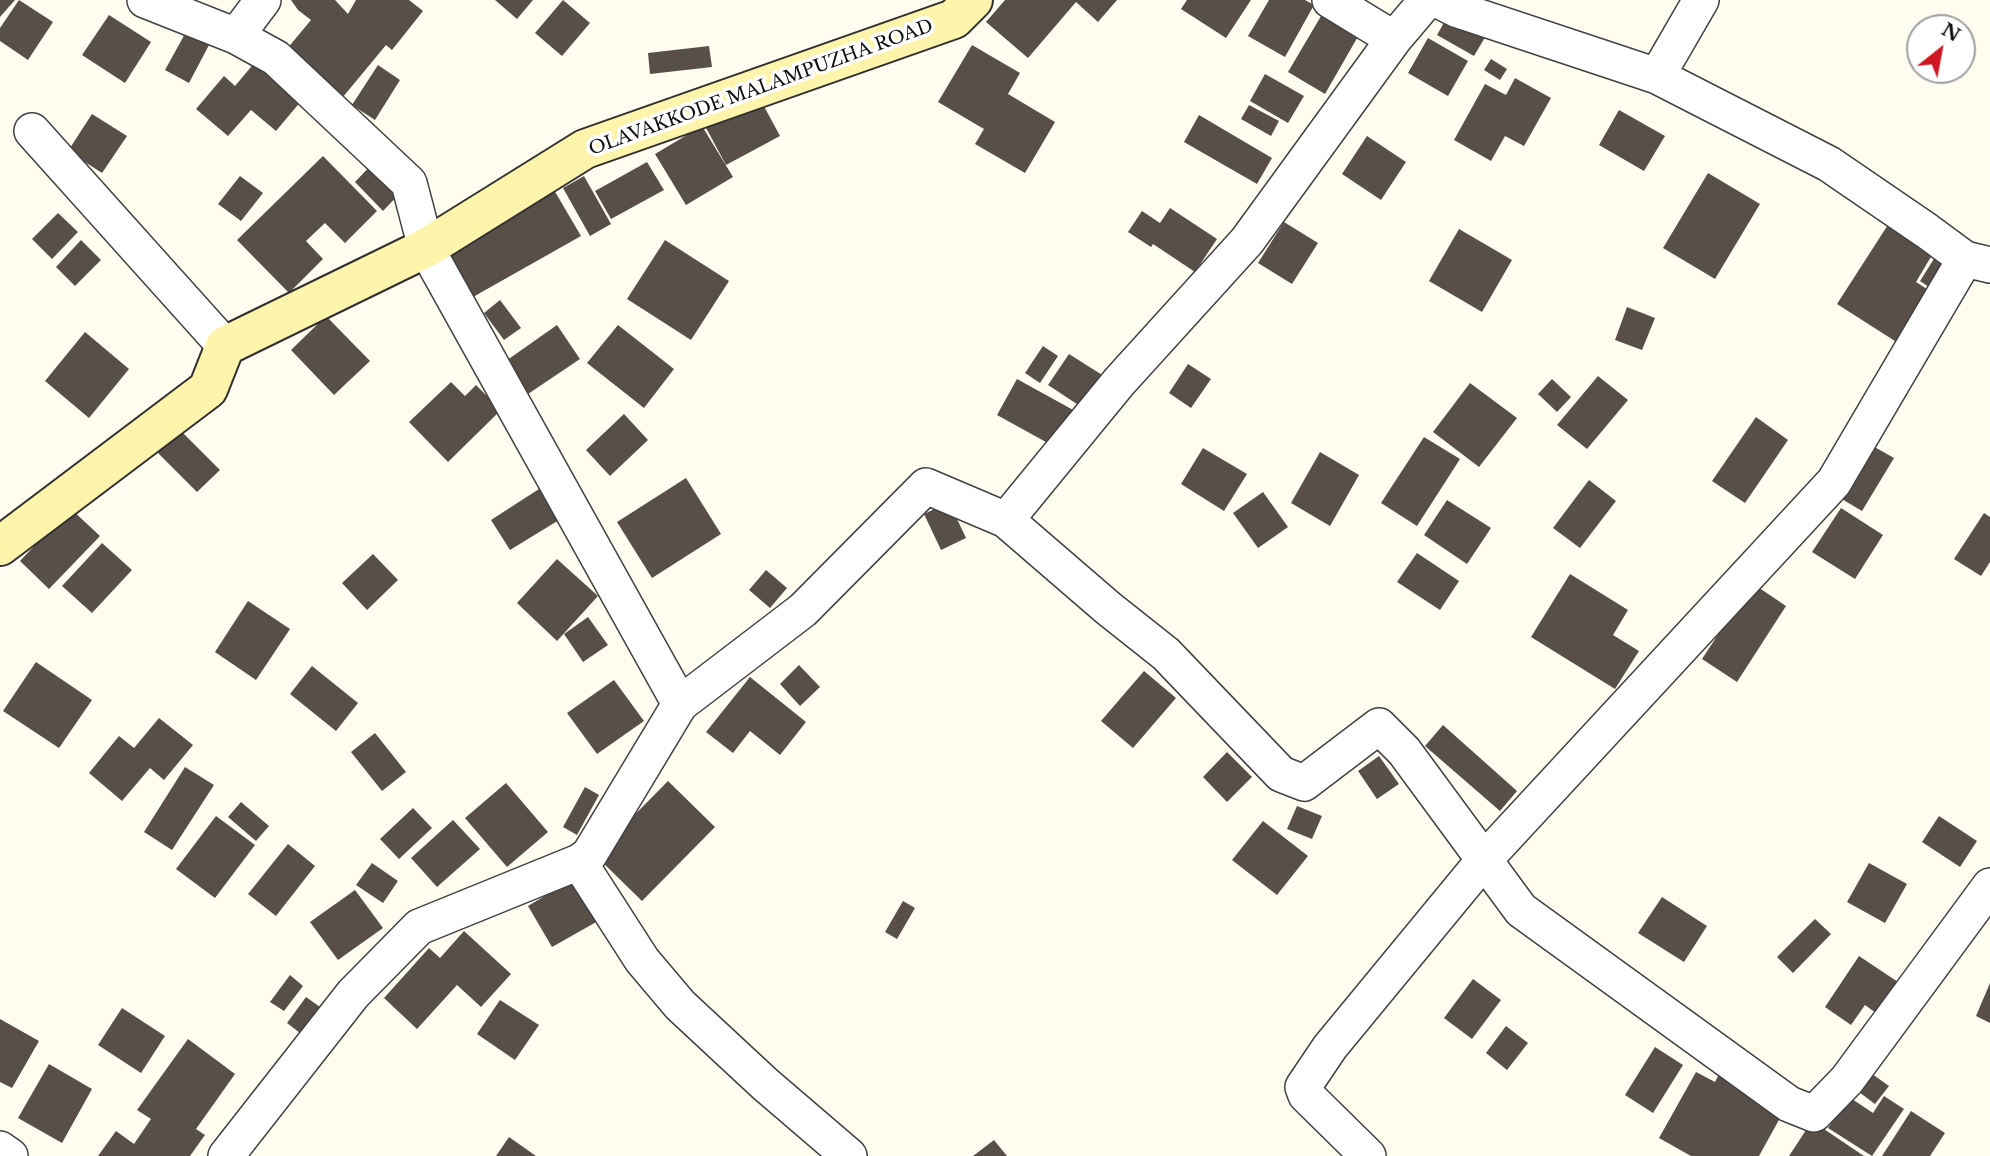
<!DOCTYPE html>
<style>
body{margin:0}
#map{position:relative;width:1990px;height:1156px;overflow:hidden;background:#fffcf0;font-family:"Libre Baskerville",serif}
canvas{display:block}
.north{position:absolute;left:1906px;top:14px;width:70px;height:70px;box-sizing:border-box;background:#fff;border:2px solid #9f9f9f;border-radius:50%;rotate:31deg;font-size:19px;font-weight:700;line-height:28px;text-align:center;color:#0e0e0e}
.north::after{content:'';display:block;margin:auto;width:24px;height:32px;background:#ce1723;clip-path:polygon(50% 0,100% 100%,50% 72%,0 100%)}
</style>
<div id="map">
<canvas width="1990" height="1156"></canvas>
<div class="north">N</div>
</div>
<script>
const c = document.querySelector('canvas').getContext('2d');
c.lineJoin = 'round';
function fill(path, color) {
  c.fillStyle = color;
  c.fill(path, 'evenodd');
}
function stroke(path, color, width, dash) {
  c.strokeStyle = color;
  c.lineWidth = width;
  c.lineCap = dash ? 'butt' : 'round';
  c.setLineDash(dash || []);
  c.stroke(path);
}
function write(font, color, halo, rows, align = 'center') {
  c.font = font + ' "Libre Baskerville",serif';
  c.lineWidth = 7;
  c.setLineDash([]);
  c.textBaseline = 'middle';
  c.strokeStyle = halo;
  c.fillStyle = color;
  for (const [text, x, y, turn = 0] of rows) {
    c.save();
    c.translate(x, y);
    c.rotate((+turn || 0) * Math.PI / 180);
    c.textAlign = isNaN(turn) ? turn : align;
    if (halo) c.strokeText(text, 0, 0);
    c.fillText(text, 0, 0);
    c.restore();
  }
}
const building = new Path2D(`
 M0 0H15L0 17Z
 M19 0 53 22 28 60 0 41V28Z
 M291 0H335L348 14 356 0H409L423 11 392 50 386 45 338 103 281 56 311 20 298 10Z
 M495 0H533L517 19Z
 M563 0 590 23 562 56 535 33Z
 M1005 0H1117L1098 22 1076 2 1028 58 986 22Z
 M1187 0H1251L1226 38 1181 9Z
 M1269 0H1305L1314 5 1285 57 1248 36Z
 M1324 11 1360 33 1325 94 1288 72Z
 M1450 12 1487 34 1474 56 1437 35Z
 M109 15 151 42 125 83 82 55Z
 M186 32 209 45 189 83 165 70Z
 M1428 38 1468 61 1448 96 1408 73Z
 M972 45 1020 73 1008 94 1055 122 1025 173 975 144 984 129 938 102Z
 M709 46 712 67 650 74 648 53Z
 M1491 59 1507 69 1500 80 1484 70Z
 M256 61 302 100 276 131 251 110 228 136 196 109 224 76 235 86Z
 M378 65 400 80 375 120 352 105Z
 M1265 74 1304 96 1288 123 1250 101Z
 M1515 78 1551 98 1524 146 1505 136 1491 161 1454 140 1485 84 1506 95Z
 M759 97 780 136 726 165 705 126Z
 M1249 105 1279 121 1271 136 1241 119Z
 M1619 110 1665 136 1644 171 1599 145Z
 M92 114 127 136 102 173 68 151Z
 M1199 115 1272 158 1257 184 1184 142Z
 M702 126 733 177 686 205 655 154Z
 M1367 136 1406 162 1381 200 1342 174Z
 M323 156 377 211 345 243 325 223 306 241 323 259 289 293 237 240Z
 M375 161 404 189 383 211 355 182Z
 M647 162 664 190 611 219 595 191Z
 M1708 173 1760 204 1715 279 1663 248Z
 M240 176 263 193 241 221 218 204Z
 M584 176 611 224 590 236 563 188Z
 M554 190 581 236 473 297 446 250Z
 M1170 208 1217 239 1195 272 1153 244 1151 247 1128 232 1142 211 1160 223Z
 M58 213 78 232 52 259 32 239Z
 M1893 217 1938 245 1916 282 1930 291 1898 343 1837 304Z
 M1284 222 1318 243 1292 284 1258 263Z
 M1459 229 1512 260 1482 312 1429 281Z
 M81 240 101 260 75 286 56 267Z
 M665 240 729 281 691 340 627 299Z
 M1937 254 1949 262 1932 289 1920 281Z
 M500 300 521 328 504 340 484 313Z
 M1627 307 1655 318 1642 350 1615 340Z
 M326 316 370 361 334 395 291 350Z
 M557 325 580 359 525 396 503 363Z
 M618 325 674 369 644 408 587 363Z
 M85 332 129 369 89 418 45 381Z
 M1043 346 1058 356 1040 383 1025 373Z
 M1069 354 1107 378 1086 410 1048 385Z
 M1188 364 1211 379 1191 408 1169 393Z
 M1598 376 1628 400 1587 449 1557 425Z
 M1017 379 1075 411 1055 447 997 415Z
 M1552 379 1571 397 1557 412 1538 394Z
 M451 382 465 396 476 385 501 410 448 462 409 422Z
 M1470 383 1517 418 1479 467 1433 432Z
 M624 414 648 440 610 476 586 450Z
 M1756 417 1788 440 1745 503 1712 481Z
 M176 426 220 470 197 492 153 448Z
 M1424 437 1460 459 1417 526 1381 503Z
 M1871 445 1894 458 1862 511 1840 498Z
 M1203 448 1247 474 1224 511 1181 484Z
 M1320 452 1359 475 1330 526 1291 503Z
 M686 478 721 534 652 578 617 522Z
 M1589 480 1616 501 1580 548 1553 528Z
 M539 489 559 520 510 550 491 520Z
 M1263 492 1288 527 1258 548 1233 513Z
 M1447 500 1491 528 1467 564 1424 535Z
 M949 502 966 538 941 550 924 514Z
 M70 508 100 536 49 589 20 561Z
 M1841 508 1883 535 1855 579 1812 552Z
 M1984 513 1990 517V562L1981 576 1954 559Z
 M102 543 132 570 92 613 62 586Z
 M1417 553 1459 581 1440 610 1397 582Z
 M373 554 398 580 367 610 342 583Z
 M557 559 598 596 557 641 517 603Z
 M766 570 787 588 770 608 749 590Z
 M1570 574 1628 610 1613 635 1639 651 1615 689 1531 637Z
 M1752 583 1786 606 1737 682 1702 659Z
 M248 601 290 629 256 680 215 652Z
 M588 617 608 645 583 662 564 634Z
 M36 662 92 700 59 748 3 711Z
 M799 665 820 687 800 706 780 684Z
 M312 666 358 703 336 731 290 694Z
 M1144 671 1176 698 1133 748 1101 721Z
 M750 677 806 722 780 755 750 731 733 753 706 732Z
 M614 680 644 721 597 754 567 713Z
 M159 718 193 745 164 780 150 768 122 801 89 773 119 736 134 748Z
 M1443 725 1517 791 1500 811 1425 746Z
 M375 733 406 772 382 791 351 752Z
 M1227 752 1252 777 1227 802 1203 777Z
 M1379 756 1399 784 1377 799 1358 771Z
 M185 767 214 785 172 850 144 832Z
 M668 781 715 827 642 901 595 855Z
 M506 783 548 832 507 867 465 818Z
 M585 787 599 795 577 835 563 827Z
 M241 802 269 826 256 841 228 817Z
 M1297 806 1322 816 1312 839 1287 829Z
 M413 808 432 828 399 859 380 839Z
 M216 816 255 845 215 898 176 869Z
 M1939 816 1977 841 1960 867 1922 842Z
 M453 820 480 849 437 887 411 858Z
 M1263 821 1308 856 1277 895 1232 860Z
 M288 844 315 866 276 916 248 894Z
 M372 863 398 881 383 903 356 885Z
 M1869 863 1907 884 1885 923 1847 902Z
 M573 879 598 921 552 947 528 906Z
 M355 890 383 928 338 960 310 922Z
 M1662 897 1707 926 1684 962 1638 933Z
 M903 901 915 908 897 939 885 932Z
 M1815 919 1831 934 1793 973 1777 957Z
 M464 931 511 974 481 1007 457 985 417 1029 384 998 429 948 440 958Z
 M1859 956 1901 984 1880 1016 1865 1005 1851 1025 1825 1007Z
 M290 975 303 986 284 1011 270 1002Z
 M1473 979 1501 1000 1472 1039 1444 1018Z
 M1990 983V1023L1976 1016Z
 M306 997 320 1007 300 1033 287 1023Z
 M500 1000 539 1025 515 1060 477 1034Z
 M122 1008 165 1036 141 1073 98 1045Z
 M0 1019 39 1041 12 1088 0 1082Z
 M1506 1026 1528 1043 1507 1070 1486 1053Z
 M188 1039 235 1074 196 1129 205 1135 190 1156H98L116 1131 134 1144 151 1119 137 1110Z
 M1655 1047 1683 1065 1653 1113 1625 1095Z
 M49 1064 92 1089 62 1143 18 1118Z
 M1868 1071 1889 1086 1875 1104 1855 1089Z
 M1696 1072 1715 1082 1720 1072 1785 1109 1759 1156H1691L1659 1138Z
 M1884 1096 1904 1109 1872 1156 1828 1128 1849 1097 1873 1113Z
 M1911 1111 1945 1133 1930 1156H1882Z
 M1812 1121 1864 1156H1789Z
 M509 1137 536 1156H496Z
 M994 1140 1007 1156H973Z`);
const street = new Path2D(`
 M145 0 236 36 276 58 409 183 426 248 680 704 589 855 579 862 419 927 353 994 226 1156
 M1330 0 1394 39 1427 0
 M1438 0 1458 10 1657 76 1829 164 1927 231 1965 259 1990 265
 M236 36 263 0
 M1657 76 1701 0
 M32 131 225 346
 M1006 520 1119 382 1247 241 1394 39
 M680 704 803 610 926 486 1006 520 1108 608 1166 654 1281 774 1304 783 1379 726 1404 751 1521 910 1789 1104 1814 1114 1847 1080 1990 886
 M579 862 642 960 680 1005 765 1084 849 1156
 M0 1149 10 1156
 M1368 1156 1306 1095 1303 1087 1330 1047 1484 860 1834 482 1965 259`);
const secondary = new Path2D(`
 M0 546 208 389 225 346 426 248 585 149 954 19 973 0`);
const streetNames = [
 ["OLAVAKKODE MALAMPUZHA ROAD",761,88,-20]
];
fill(building, '#584f49');
stroke(street, '#414141', 38);
stroke(secondary, '#303030', 42);
stroke(street, '#fff', 35);
stroke(secondary, '#fff4ab', 38);
write('18px', '#0e0e0e', '#fff', streetNames);
</script>
